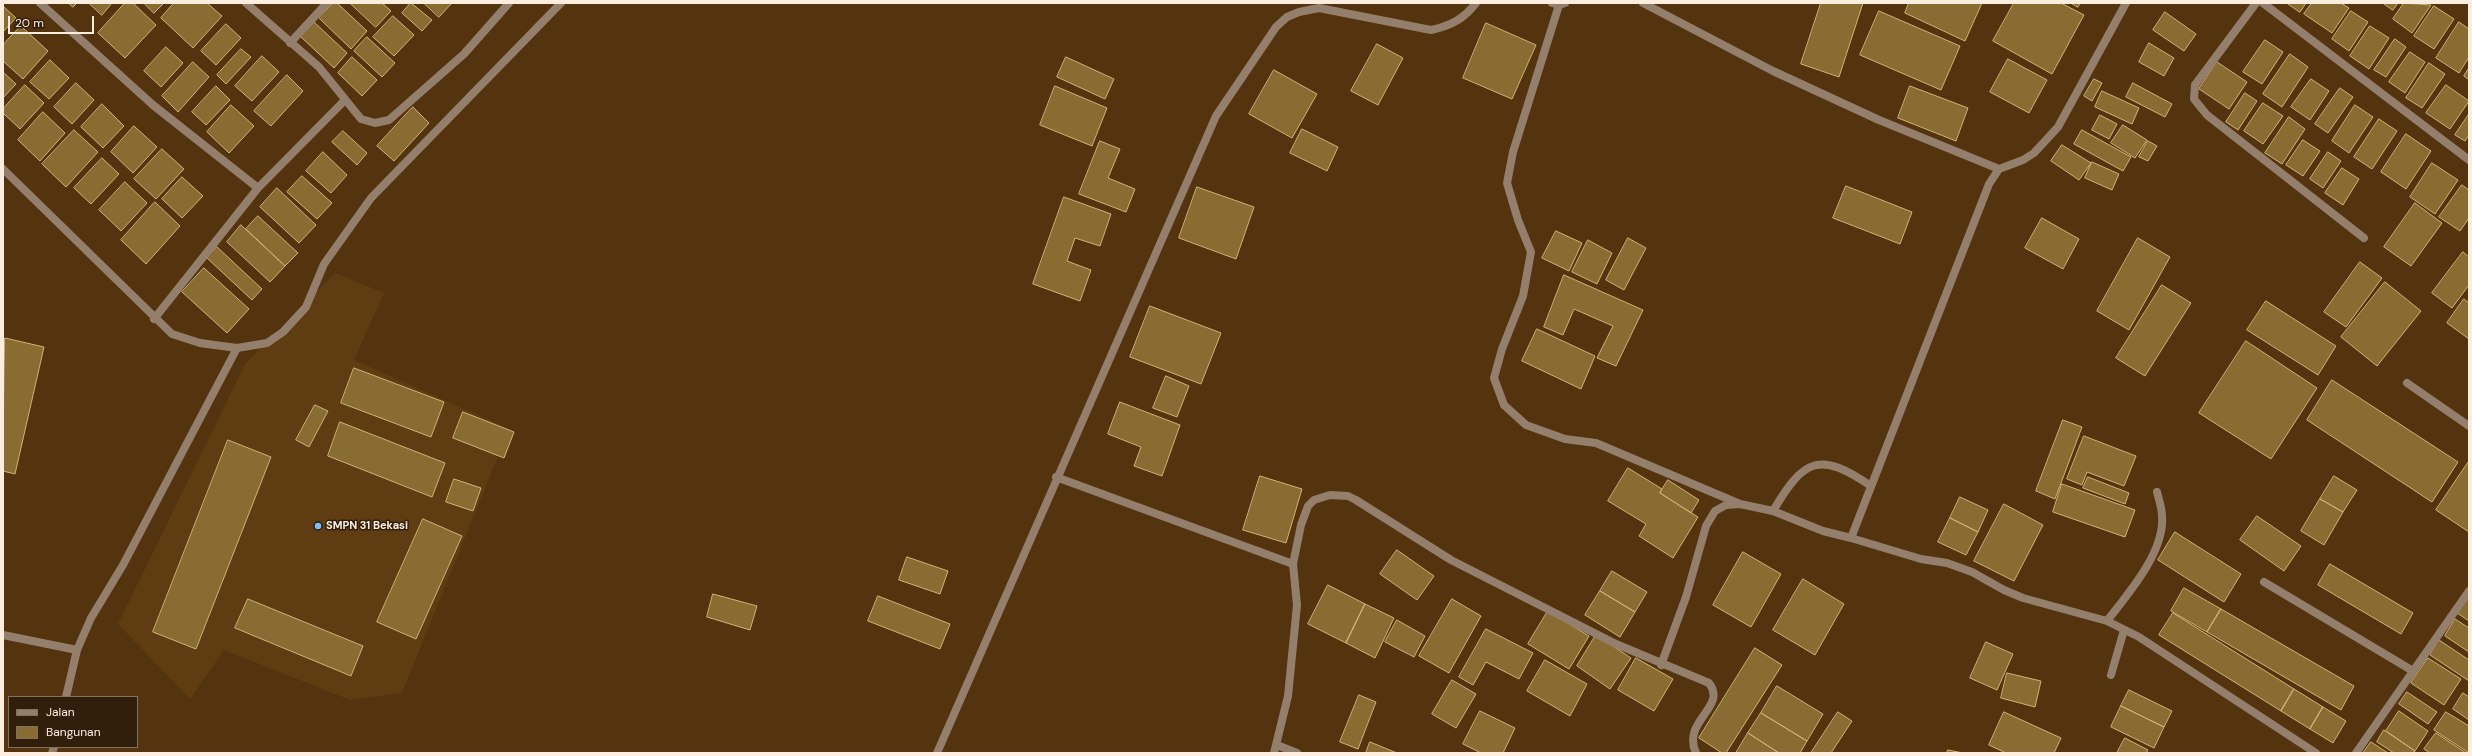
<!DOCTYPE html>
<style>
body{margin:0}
#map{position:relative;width:2472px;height:756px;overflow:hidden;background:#54330f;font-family:"DM Sans",sans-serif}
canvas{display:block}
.frame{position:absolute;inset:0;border:4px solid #fdeddf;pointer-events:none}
.legend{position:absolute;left:8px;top:696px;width:130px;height:52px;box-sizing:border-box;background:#311e0b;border:1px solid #837160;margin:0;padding:5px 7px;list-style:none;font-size:12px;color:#fdeddf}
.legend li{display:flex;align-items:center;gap:8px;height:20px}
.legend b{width:20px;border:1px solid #837160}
.scale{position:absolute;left:8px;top:16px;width:86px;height:18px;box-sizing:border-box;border:2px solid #fdeddf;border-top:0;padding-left:5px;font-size:12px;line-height:14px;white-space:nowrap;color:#fdeddf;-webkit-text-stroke:3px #311e0b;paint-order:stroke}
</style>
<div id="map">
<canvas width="2472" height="756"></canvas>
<div class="frame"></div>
<ul class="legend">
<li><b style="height:5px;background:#947f6c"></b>Jalan</li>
<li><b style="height:11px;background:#886c31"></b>Bangunan</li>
</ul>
<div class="scale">20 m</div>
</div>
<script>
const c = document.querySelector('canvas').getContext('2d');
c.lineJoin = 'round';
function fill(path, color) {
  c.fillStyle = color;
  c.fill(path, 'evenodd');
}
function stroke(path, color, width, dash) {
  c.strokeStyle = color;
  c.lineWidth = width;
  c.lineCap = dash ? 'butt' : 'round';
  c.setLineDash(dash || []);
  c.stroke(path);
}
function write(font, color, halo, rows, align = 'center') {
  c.font = font + ' "DM Sans",sans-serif';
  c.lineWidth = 3;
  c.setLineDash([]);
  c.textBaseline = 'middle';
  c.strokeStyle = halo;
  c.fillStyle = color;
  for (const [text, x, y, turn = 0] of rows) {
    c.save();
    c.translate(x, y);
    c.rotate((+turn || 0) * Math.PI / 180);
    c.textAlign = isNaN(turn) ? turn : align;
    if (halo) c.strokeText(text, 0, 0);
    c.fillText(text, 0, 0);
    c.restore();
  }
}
const built = new Path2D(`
 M335 273 384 293 354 360 509 429 402 693 350 700 224 650 190 699 118 624 245 364Z`);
const building = new Path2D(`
 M69 3H77L73 7Z
 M89 3H112L102 15Z
 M125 3H133L156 25 125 58 98 33Z
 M144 3H164L154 13Z
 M174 3H207L222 16 193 48 161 18Z
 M333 3H337L367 31 351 49 319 18Z
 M350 3H382L391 11 376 27Z
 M411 3 432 20 422 31 402 13Z
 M424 3H452L439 17Z
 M1821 3H1863L1839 77 1801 64Z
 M1909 3H1982L1965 41 1905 13Z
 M2014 3H2061L2084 15 2052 74 1993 41Z
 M2071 3H2080L2078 7Z
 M2287 3H2306L2300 12Z
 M2312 3H2341L2349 8 2332 33 2304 14Z
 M2383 3H2398L2393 10Z
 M2404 3 2431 5 2412 33 2393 19Z
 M3 6 16 18 3 32Z
 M2434 6 2454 19 2434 49 2414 36Z
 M1879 11 1960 46 1941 90 1860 55Z
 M2351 11 2368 22 2349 51 2332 39Z
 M2165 12 2196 34 2184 51 2153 30Z
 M393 16 414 35 394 56 373 37Z
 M314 22 347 53 334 68 301 37Z
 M2459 22 2469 29V57L2459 73 2436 58Z
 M1486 23 1536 45 1512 99 1463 78Z
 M226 24 241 38 216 65 201 51Z
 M21 26 48 51 23 79 3 61V45Z
 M2370 26 2389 38 2369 69 2350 56Z
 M367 37 395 63 382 77 354 51Z
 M2395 39 2406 47 2386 77 2374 70Z
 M2265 40 2283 52 2262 84 2243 72Z
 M2149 43 2174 58 2164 76 2139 62Z
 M1377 44 1403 58 1378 105 1351 91Z
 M166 47 183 63 161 87 144 71Z
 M241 49 251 57 226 84 217 75Z
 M2410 52 2425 62 2405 93 2389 82Z
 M2290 54 2308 67 2282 107 2263 94Z
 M262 56 279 72 252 101 235 86Z
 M352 57 377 80 362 96 338 73Z
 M1066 57 1114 79 1105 99 1057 77Z
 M2008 59 2047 80 2029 113 1990 92Z
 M50 60 69 78 49 99 30 82Z
 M193 62 209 77 178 112 162 96Z
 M2217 62 2247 82 2229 109 2199 89Z
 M2429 63 2445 74 2422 108 2406 98Z
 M2469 68V80L2464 76Z
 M1274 70 1317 94 1292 138 1249 114Z
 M3 72 16 84 3 98Z
 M287 75 303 91 271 126 254 111Z
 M2094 79 2102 83 2092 101 2084 96Z
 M2311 79 2329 91 2310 120 2291 107Z
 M76 83 94 100 72 124 54 107Z
 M2133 83 2172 104 2165 117 2126 97Z
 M25 85 44 103 20 129 3 113V109Z
 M2446 85 2469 101 2450 129 2426 113Z
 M216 86 230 100 206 125 192 112Z
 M1055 86 1107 108 1092 146 1040 125Z
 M1910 86 1968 108 1956 141 1898 118Z
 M2340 88 2353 97 2328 133 2315 124Z
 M2102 91 2139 108 2132 124 2095 107Z
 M2245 93 2257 101 2238 130 2226 122Z
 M2263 103 2283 116 2263 144 2244 131Z
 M102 104 124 126 103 148 81 127Z
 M231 105 254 126 229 153 207 132Z
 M2355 105 2373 117 2349 153 2332 141Z
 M413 107 429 123 394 161 377 146Z
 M43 112 65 133 40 161 18 140Z
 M2469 114V135L2465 141 2455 135Z
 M2100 115 2117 124 2109 139 2092 130Z
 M2289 117 2305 129 2282 164 2265 153Z
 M2379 119 2397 131 2372 169 2354 157Z
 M2123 125 2147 140 2135 158 2111 143Z
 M134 126 157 147 133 173 111 152Z
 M1302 129 1338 147 1327 171 1290 153Z
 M74 130 98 152 66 187 42 164Z
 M2082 130 2131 157 2123 171 2074 144Z
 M343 131 367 153 357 165 332 142Z
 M2406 134 2431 151 2406 189 2381 172Z
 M2303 140 2320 151 2303 176 2286 165Z
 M1100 141 1120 149 1108 178 1135 189 1126 212 1079 194Z
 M2148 141 2157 146 2148 161 2139 157Z
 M2062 145 2091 163 2079 180 2051 161Z
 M162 149 184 169 156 199 134 179Z
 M323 152 347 175 331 193 306 171Z
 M2328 152 2341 161 2323 188 2310 179Z
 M102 158 119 174 91 204 74 188Z
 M2092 162 2119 174 2112 190 2085 178Z
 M2432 163 2458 180 2435 214 2410 197Z
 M2342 168 2359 179 2343 205 2325 193Z
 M302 176 332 203 317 219 287 192Z
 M182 177 203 196 182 218 162 199Z
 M125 182 147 203 121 231 99 210Z
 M2462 185 2469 190V218L2460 231 2439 217Z
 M1846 186 1912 212 1900 244 1833 218Z
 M1197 187 1254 207 1236 259 1179 238Z
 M277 188 316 225 299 243 260 207Z
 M1064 197 1111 214 1100 246 1075 238 1067 261 1091 270 1080 301 1033 284Z
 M155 202 180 226 146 264 121 240Z
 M2415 203 2442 223 2411 266 2384 247Z
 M258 216 298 253 285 266 246 229Z
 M2042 218 2079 239 2063 269 2025 248Z
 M241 225 285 266 270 282 227 242Z
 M1556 231 1582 243 1569 271 1542 258Z
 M1628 238 1646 248 1624 290 1606 280Z
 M2138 238 2170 257 2129 330 2097 311Z
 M1588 240 1612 253 1597 284 1572 272Z
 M217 247 262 289 252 300 207 258Z
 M2463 252 2469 257V285L2452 308 2432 293Z
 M2360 262 2382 278 2346 327 2324 312Z
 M204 268 249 309 227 333 182 292Z
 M1564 275 1643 310 1616 366 1597 358 1613 326 1574 309 1563 335 1544 327Z
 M2385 282 2421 311 2377 366 2341 337Z
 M2162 285 2191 303 2145 376 2116 358Z
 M2464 299 2469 303V339L2447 323Z
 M2266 301 2336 346 2318 375 2247 330Z
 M1150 306 1221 333 1201 384 1130 357Z
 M1537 329 1595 356 1581 389 1522 361Z
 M5 338 44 347 15 474 3 471Z
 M2246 341 2317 388 2271 459 2199 413Z
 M354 368 444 402 431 437 341 403Z
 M1166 376 1189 386 1177 417 1153 408Z
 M2332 380 2458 462 2432 502 2307 420Z
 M1120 402 1180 425 1162 476 1134 466 1141 447 1108 434Z
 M315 405 328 411 309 447 296 440Z
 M463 412 514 432 504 458 453 438Z
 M2063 420 2082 427 2055 499 2036 491Z
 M340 422 445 463 432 497 328 456Z
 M2084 436 2136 456 2124 486 2087 472 2082 485 2067 479Z
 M228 440 271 457 196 649 153 632Z
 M2469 461V532L2436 510Z
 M1628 468 1662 489 1660 493 1698 517 1673 558 1639 536 1646 524 1608 501Z
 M1260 476 1302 489 1286 543 1243 530Z
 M2334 476 2357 490 2343 512 2320 499Z
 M2088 477 2129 493 2125 504 2083 488Z
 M454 479 481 488 473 511 446 502Z
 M1668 480 1699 500 1691 513 1660 493Z
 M2062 484 2135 510 2125 537 2053 512Z
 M1960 497 1988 510 1978 532 1950 518Z
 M2320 499 2343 512 2324 545 2301 531Z
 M2004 504 2043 525 2014 581 1974 561Z
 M2257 516 2301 546 2284 571 2240 540Z
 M1950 518 1978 532 1966 555 1938 542Z
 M423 519 462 536 416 639 377 622Z
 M2175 532 2241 574 2224 602 2158 560Z
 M1397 550 1434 576 1417 600 1380 574Z
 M1743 552 1781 574 1751 627 1713 605Z
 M907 557 948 571 940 594 899 580Z
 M2330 564 2413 613 2401 634 2318 585Z
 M1612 571 1647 592 1635 612 1600 591Z
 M1803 579 1844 604 1815 655 1773 630Z
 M1328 585 1365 604 1346 643 1308 624Z
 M2184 588 2221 609 2207 632 2171 611Z
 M1600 591 1635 612 1620 637 1585 615Z
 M713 594 757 606 750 630 707 617Z
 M878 596 950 624 940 649 868 621Z
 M2467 598 2469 599V621L2457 613Z
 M248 599 363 646 351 676 235 628Z
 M1452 599 1481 616 1449 673 1419 656Z
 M1365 604 1394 618 1375 658 1346 643Z
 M2221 609 2354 686 2341 710 2207 632Z
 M1548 611 1589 636 1569 669 1528 644Z
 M2173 613 2294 689 2281 711 2159 635Z
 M2455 619 2469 628V652L2445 636Z
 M1397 620 1425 636 1414 657 1385 642Z
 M1486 629 1533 653 1519 679 1486 662 1473 685 1459 677Z
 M1596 635 1631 658 1610 689 1577 666Z
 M2439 640 2469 660V681L2430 655Z
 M1986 642 2013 654 1997 690 1970 678Z
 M1755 648 1782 665 1726 753H1722L1699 738Z
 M1636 658 1673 679 1654 711 1618 690Z
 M2428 658 2461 679 2444 705 2411 683Z
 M1545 660 1587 684 1570 716 1527 691Z
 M2007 673 2041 681 2035 707 2001 698Z
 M1452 680 1476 694 1456 728 1432 714Z
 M1777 686 1823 714 1807 741 1761 713Z
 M2294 689 2323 707 2310 729 2281 711Z
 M2129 690 2172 711 2164 727 2121 706Z
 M2407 692 2437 712 2428 724 2399 704Z
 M2463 693 2469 697V720L2453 709Z
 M1359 695 1376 702 1358 749 1340 742Z
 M2121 706 2164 727 2154 748 2111 727Z
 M2323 707 2346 721 2333 743 2310 729Z
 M1480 711 1515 728 1503 753H1481L1463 744Z
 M2399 711 2428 731 2415 751 2386 731Z
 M1838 712 1852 721 1831 753H1811Z
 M2004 712 2061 738 2054 753H2006L1989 745Z
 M2446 712 2469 726V753L2434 730Z
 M1761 713 1807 741 1800 753H1779L1748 733Z
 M2384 730 2415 751 2413 753H2394L2377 742Z
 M1748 733 1779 753H1736Z
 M2436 733 2466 753H2430L2424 749Z
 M2125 738 2148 750 2146 753H2117Z
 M1370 742 1397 753H1366Z
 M2371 742 2388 753H2363Z
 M1948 750 1963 753H1947Z`);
const service = new Path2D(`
 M2407 383 2469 426
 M1773 511C1804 458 1820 451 1871 486`);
const minor = new Path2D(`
 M40 3 153 105 258 188
 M246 3 319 67 361 119 375 123 389 120 464 54 509 3
 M1552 3 1559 5 1565 3
 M1643 3 1773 71 1879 120 1999 169
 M2126 3 2058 127 2034 153 2023 160 1999 169 1989 184 1851 538 1921 559 1947 563 1972 572 2004 590 2023 598 2107 621 2139 637 2316 753
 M2256 3 2195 85 2194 99 2207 115 2364 238
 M2263 3 2469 160
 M1559 5 1513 152 1507 183 1518 220 1531 252 1523 296 1502 349 1494 378 1504 405 1526 425 1565 439 1596 443 1740 504
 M290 43 327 3
 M3 169 172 334 200 343 237 348 267 343 283 332 306 307 324 264 371 198 561 3
 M154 319 258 188 345 100
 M1056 477 1293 564
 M2264 582 2413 671
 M2107 621C2128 594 2165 552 2162 516 2162 508 2159 500 2157 492
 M3 635 77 650
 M1661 665 1686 597 1706 526 1715 511 1726 505 1740 504 1773 511 1823 531 1851 538
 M2111 675 2124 630
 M66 697 77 650 91 618 123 565 237 348
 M1277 745 1297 753
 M52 753 54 747
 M937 753 1216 116 1276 27 1287 17 1299 12 1319 8 1431 30C1450 26 1464 19 1476 3
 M1274 753 1288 696 1297 605 1293 564 1301 525 1308 506 1314 500 1330 495 1348 496 1356 500 1451 560 1616 644 1709 683C1728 707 1681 721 1696 753
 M2356 753 2469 591`);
const markers = [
 [318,526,4,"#79bff8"]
];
const poiNames = [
 ["SMPN 31 Bekasi",326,526]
];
fill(built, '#603c12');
fill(building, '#886c31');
stroke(building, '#d1b377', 1);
stroke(service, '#947f6c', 8);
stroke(minor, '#947f6c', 8);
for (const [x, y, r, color] of markers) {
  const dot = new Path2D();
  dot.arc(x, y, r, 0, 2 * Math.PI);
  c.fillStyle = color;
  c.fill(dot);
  stroke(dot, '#311e0b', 1.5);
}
write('bold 11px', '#fdeddf', '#311e0b', poiNames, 'left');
</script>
